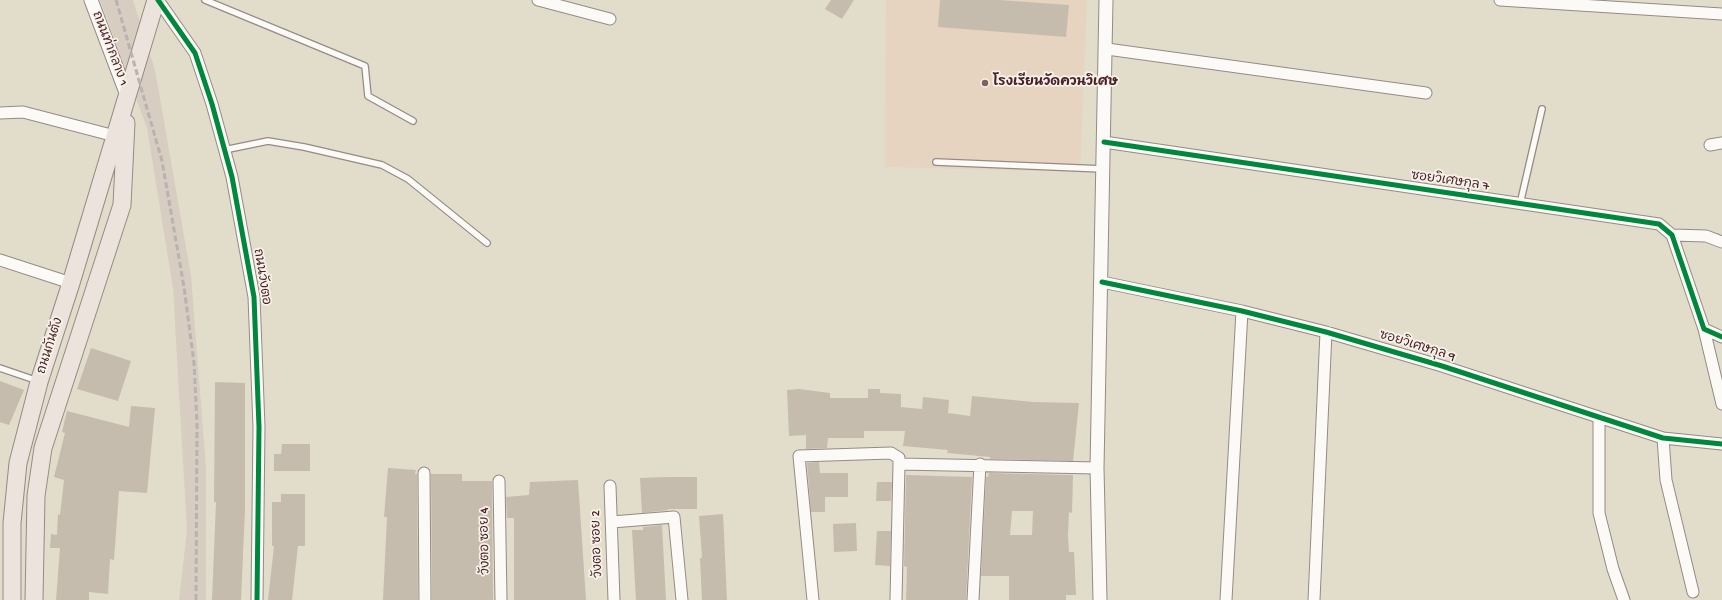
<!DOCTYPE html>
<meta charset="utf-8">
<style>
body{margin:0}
canvas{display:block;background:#e2dcca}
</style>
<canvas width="1722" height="600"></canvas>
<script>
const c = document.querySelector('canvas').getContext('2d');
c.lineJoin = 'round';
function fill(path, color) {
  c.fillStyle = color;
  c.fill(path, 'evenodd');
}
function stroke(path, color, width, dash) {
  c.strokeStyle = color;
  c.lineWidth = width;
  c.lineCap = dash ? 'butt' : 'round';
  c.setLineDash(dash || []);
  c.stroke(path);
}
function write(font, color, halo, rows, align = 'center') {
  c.font = font + ' "Gochi Hand","Playpen Sans Thai",sans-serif';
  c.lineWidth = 3.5;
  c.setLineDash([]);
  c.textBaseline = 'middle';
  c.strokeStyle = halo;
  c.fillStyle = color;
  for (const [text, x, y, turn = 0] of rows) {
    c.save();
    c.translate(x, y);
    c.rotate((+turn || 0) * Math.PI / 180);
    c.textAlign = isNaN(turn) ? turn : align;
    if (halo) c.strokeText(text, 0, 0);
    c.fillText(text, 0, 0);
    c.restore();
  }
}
const built = new Path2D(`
 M886 0H1087L1080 172 885 167Z`);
const industrial = new Path2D(`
 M100 0H133L155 70 191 276 206 468V600H179L187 531 173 288 147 128Z`);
const building = new Path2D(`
 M831 0H854L842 19 825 9Z
 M940 0H999L1069 5 1066 37 938 27Z
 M91 348 131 361 118 401 77 389Z
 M0 381 24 390 9 425 0 422Z
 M215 382 245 383V509L241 600H212L216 502H214Z
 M799 389 830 393V398H868V389H880V393L901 394V407L922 409 923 397 949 400 948 413 970 416 972 396 1033 402 1079 403 1073 461 990 459V457L947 453 948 450 903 446 905 431H864V438H828L827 448 806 449V435L789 436 787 390Z
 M131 406 155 408 147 493 119 491 114 560 110 559 108 594 89 592V600H56L60 548H50L51 534 57 535 58 514 60 515 64 480 54 477 65 433 62 432 67 411 129 427Z
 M282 444H310V471H274V454H281Z
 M819 462 820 473H848V497H825V512H811L807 463Z
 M388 468 416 470 415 474H417L418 600H383L387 517H384Z
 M989 473 1073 475 1072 513 1069 512 1068 536 1069 552H1074L1076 595H1066V600H1009V576H981L986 477H988ZM1012 511H1033L1032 535H1010Z
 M431 474H462V481H492L493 600H432Z
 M906 475 972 477 966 600H906L907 567 904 566Z
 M666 477H697V509H668V510L642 513 640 478Z
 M578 480 586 600H514V518H507L506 497 529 495 530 482Z
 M877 482H892L891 501H876Z
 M281 494H305V546H298L292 600H268L274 546H272V502H281Z
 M723 514 727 600H702L700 558H702L699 516Z
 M856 523 857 551 834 552 833 524Z
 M662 525 666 600H636L632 530H643V527Z
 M877 531H891L890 566 875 565Z`);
const service = new Path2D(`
 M205 0 365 66 368 96 413 121
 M224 150 268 141 304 147 382 165 408 179 487 243
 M936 162 1103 169
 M1520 204 1542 109
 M0 368 38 381`);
const minor = new Path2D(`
 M158 0 195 53 212 104 232 177 254 297 259 427 257 600
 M538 0 610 19
 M1500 0 1722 14
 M1107 49 1426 93
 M0 113 23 112 115 136
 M1104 142 1659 224 1672 235 1704 329 1722 337
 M1710 145 1722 143
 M1672 235 1706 236 1722 242
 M0 260 71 283
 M1102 282 1242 311 1326 332 1442 366 1663 438 1722 444
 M1704 329 1722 404
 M1599 417V513L1613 569 1624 600
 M1663 438 1666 480 1693 592
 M424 473 425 600
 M499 481 501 600
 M610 486 614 600
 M612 522 674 517 682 600
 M813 600 799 456 891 453 899 458V464
 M896 600 899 464 1097 468
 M973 600 980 464
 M1226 600 1242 311
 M1314 600 1326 332`);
const tertiary = new Path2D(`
 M91 0 128 98
 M1100 600 1097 468 1106 0`);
const primary = new Path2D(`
 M12 600V523L18 463 39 382 71 283 156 0
 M34 600 36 496 43 448 122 205 126 123`);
const rail = new Path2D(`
 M116 0 162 161 184 287 194 363 197 423 196 600`);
const cycleway = new Path2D(`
 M158 0 195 53 212 104 232 177 254 297 259 427 257 600
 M1104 142 1659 224 1672 235 1704 329 1722 337
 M1102 282 1242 311 1326 332 1442 366 1663 438 1722 444`);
const markers = [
 [985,83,4,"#7f6163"]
];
const streetNames = [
 ["ถนนท่ากลาง 1",109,49,69],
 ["ซอยวิเศษกุล 7",1450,182,8],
 ["ถนนวังตอ",261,277,81],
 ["ถนนกันตัง",51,346,-72],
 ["ซอยวิเศษกุล 9",1417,347,17],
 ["วังตอ ซอย 4",486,541,-91],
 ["วังตอ ซอย 2",598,544,-92]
];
const poiNames = [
 ["โรงเรียนวัดควนวิเศษ",993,83]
];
fill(built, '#e7d4c0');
fill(industrial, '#d7cdc1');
fill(building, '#c6bcad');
stroke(service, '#958b84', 8);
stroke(minor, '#958b84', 13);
stroke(tertiary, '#958b84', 15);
stroke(primary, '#958b84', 19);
stroke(service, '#fbfaf7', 5.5);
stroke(minor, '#fbfaf7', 11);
stroke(tertiary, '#fbfaf7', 13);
stroke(primary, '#ece4dc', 17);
stroke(rail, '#b8b2b1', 3, [6, 3]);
stroke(cycleway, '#00873e', 5);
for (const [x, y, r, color] of markers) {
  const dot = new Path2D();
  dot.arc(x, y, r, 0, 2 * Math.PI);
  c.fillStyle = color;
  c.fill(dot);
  stroke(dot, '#f7f3e8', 1.5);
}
write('13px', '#4a1f2b', '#f7f3e8', streetNames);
write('bold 13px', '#4a1f2b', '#f7f3e8', poiNames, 'left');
</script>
